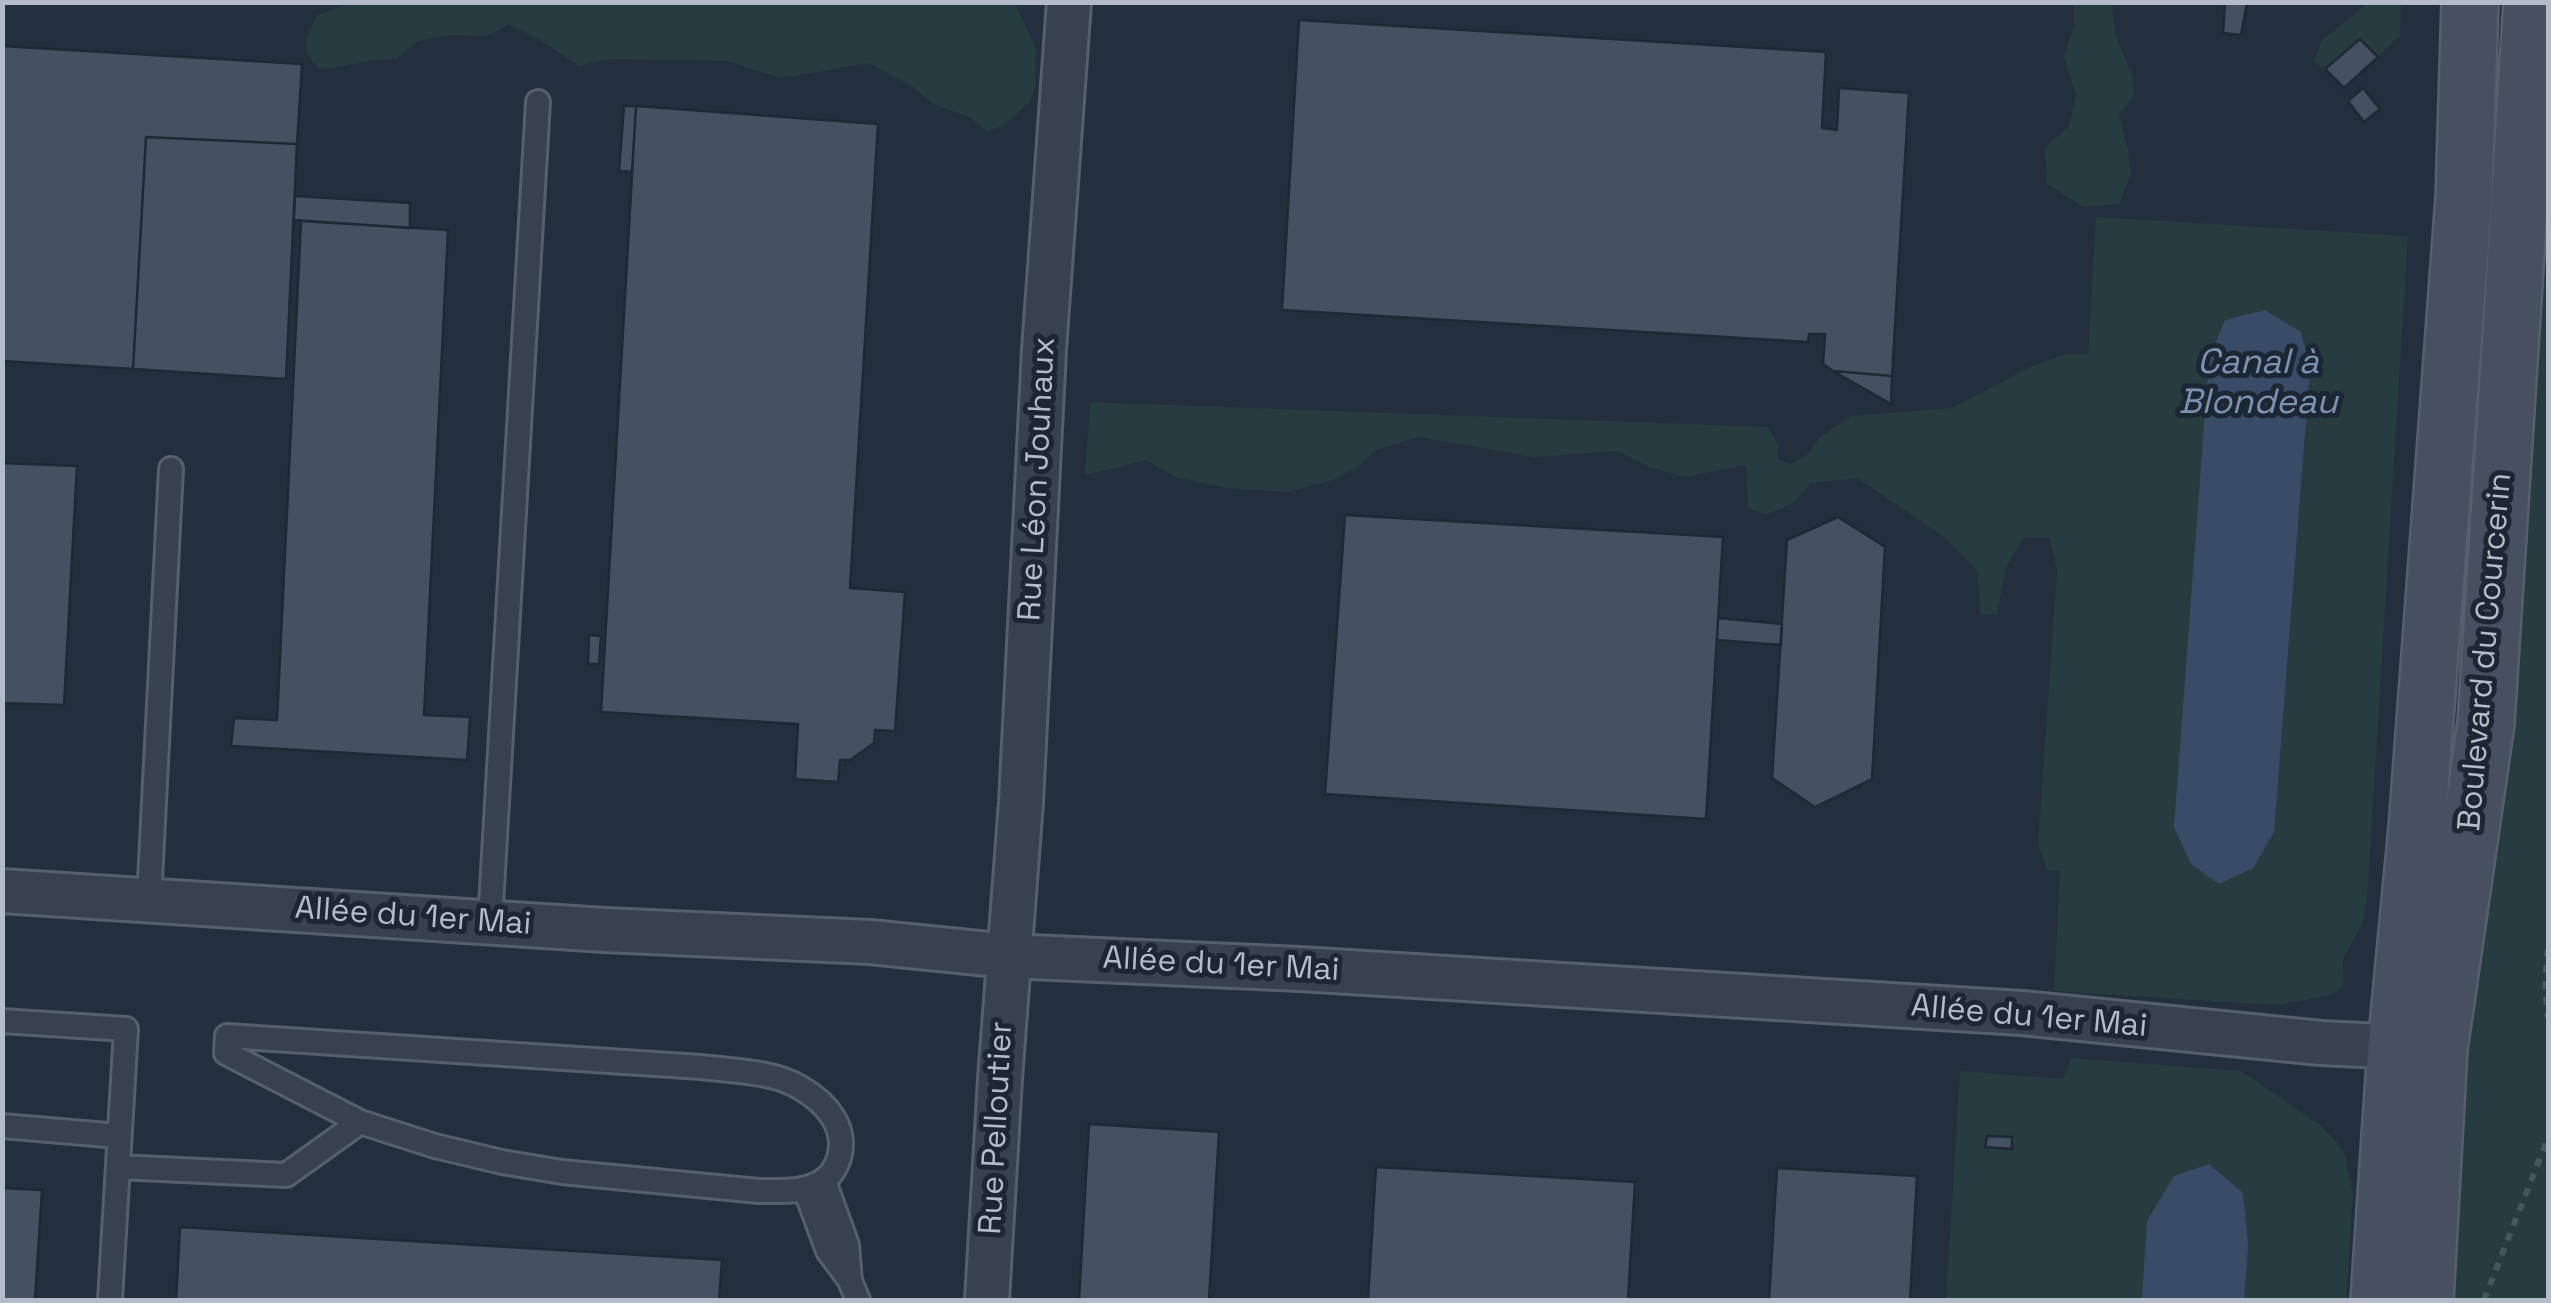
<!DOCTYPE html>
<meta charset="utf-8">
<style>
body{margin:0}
#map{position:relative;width:2551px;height:1303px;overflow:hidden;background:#242f3e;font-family:"Space Grotesk",sans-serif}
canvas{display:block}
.frame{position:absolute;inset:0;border:5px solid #b4bcc9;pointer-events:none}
</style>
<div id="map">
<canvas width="2551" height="1303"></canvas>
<div class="frame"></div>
</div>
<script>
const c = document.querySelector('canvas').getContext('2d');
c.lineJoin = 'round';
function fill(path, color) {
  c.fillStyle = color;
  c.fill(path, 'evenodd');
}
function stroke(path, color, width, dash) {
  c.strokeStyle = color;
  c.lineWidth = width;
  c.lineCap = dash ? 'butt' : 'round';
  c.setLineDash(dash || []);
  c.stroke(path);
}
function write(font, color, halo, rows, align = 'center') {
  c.font = font + ' "Space Grotesk",sans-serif';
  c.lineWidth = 10;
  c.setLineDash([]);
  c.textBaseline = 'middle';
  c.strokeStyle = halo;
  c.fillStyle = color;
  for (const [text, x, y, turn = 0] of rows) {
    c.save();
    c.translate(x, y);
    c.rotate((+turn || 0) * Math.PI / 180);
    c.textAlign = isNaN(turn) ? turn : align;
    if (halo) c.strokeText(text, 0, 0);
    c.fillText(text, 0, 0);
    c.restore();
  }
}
const green = new Path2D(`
 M353 3H1015L1036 49 1035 88 1030 102 1005 124 988 132 969 117 933 104 912 86 868 63 781 78 727 61 607 59 579 66 540 40 509 24 487 36 449 35 418 41 396 59 367 61 321 70C298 49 306 40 317 15Z
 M2074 3H2111L2116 37 2132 75 2134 95 2119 115 2128 150 2131 174 2119 204 2084 207 2047 184 2045 148 2069 126 2076 95 2064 57 2074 27Z
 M2368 3H2401L2400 36 2378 57 2360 39 2325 69 2314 62 2322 40Z
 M2096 217 2408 236 2367 900 2363 922 2343 959 2344 985 2334 993 2322 997 2275 1005 2054 991 2060 871 2047 870 2038 844 2057 570 2050 538 2024 537 2006 567 1997 614 1981 615 1977 570 1944 537 1857 478 1811 483 1793 503 1766 515 1748 508 1746 465 1684 477 1647 466 1617 451 1535 457 1418 437 1375 450 1358 467 1333 480 1287 492 1227 488 1175 477 1146 460 1085 475 1090 402 1768 427 1778 444 1777 459 1790 464 1807 455 1820 437 1851 416 1952 408 2032 366 2067 354H2088Z
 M2548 273V1300H2436L2538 295Z
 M2071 1058 2241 1071 2320 1125 2336 1141 2345 1155 2353 1194 2346 1300H1946L1960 1071 2063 1079Z`);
const water = new Path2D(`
 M2265 310 2301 332 2310 368 2274 832 2253 868 2219 884 2191 864 2174 827 2209 359 2225 320Z
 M2209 1164 2243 1193 2248 1245 2244 1300H2142L2147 1221 2174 1176Z`);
const building = new Path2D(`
 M2225 2H2247L2241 35 2223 33Z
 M1299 20 1826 52 1822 128 1837 130 1839 88 1909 93 1892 376 1833 371 1823 364 1825 334H1809L1808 342 1282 310Z
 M2360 39 2378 57 2344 88 2325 69Z
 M2 46 302 64 297 144 146 137 133 369 2 361Z
 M2363 88 2380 109 2364 122 2348 101Z
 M624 106H636L632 172 619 171Z
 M636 106 878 124 850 588 905 592 895 731 875 730 874 743 850 760H840L838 782 795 779 798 724 601 712Z
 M146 137 297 144 286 379 133 369Z
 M295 196 410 203V228L294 220Z
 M301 221 448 230 424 715 470 717 467 760 231 746 234 718 277 720Z
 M1833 371 1892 376 1891 404Z
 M2 463 77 466 64 705 2 703Z
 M1345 515 1723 537 1706 819 1325 794Z
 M1838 517 1885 547 1872 779 1815 807 1772 778 1787 540Z
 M1718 618 1782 624 1781 645 1717 640Z
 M589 635 601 636 599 664H588Z
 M1089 1124 1219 1132 1209 1300H1079Z
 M1987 1136 2012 1137V1149L1985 1147Z
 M1376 1167 1635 1182 1628 1300H1368Z
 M1777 1168 1917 1176 1910 1300H1769Z
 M2 1188 42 1190 35 1300H2Z
 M180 1227 722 1260 719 1300H176Z`);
const path = new Path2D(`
 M2548 949C2545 973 2545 994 2548 1018
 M2484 1300 2548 1138`);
const service = new Path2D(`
 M149 900 171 469
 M490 922 538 102
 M2 1021 126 1029 110 1300
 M227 1036 701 1067C732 1071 773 1071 801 1088 826 1103 848 1127 839 1158 836 1167 830 1177 821 1182 803 1193 779 1191 759 1191L562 1172 502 1162 435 1146 360 1122 226 1053Z
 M2 1126 119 1136
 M118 1167 286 1175 360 1122
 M824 1181 847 1245 850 1281 858 1300
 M805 1189 828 1251 849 1279`);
const minor = new Path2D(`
 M2 891 605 930 870 942 1008 956 1300 969 2022 1013 2321 1043 2423 1048
 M987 1300 1000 1079 1021 802 1044 350 1069 2`);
const secondary = new Path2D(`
 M2379 1300 2396 1047 2417 828 2464 198 2470 2
 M2425 1300 2439 1049 2486 723 2532 2`);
const streetNames = [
 ["Rue Léon Jouhaux",1038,479,-87],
 ["Boulevard du Courcerin",2486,652,-85],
 ["Allée du 1er Mai",413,917,4],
 ["Allée du 1er Mai",1221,965,3],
 ["Allée du 1er Mai",2029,1017,5],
 ["Rue Pelloutier",997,1128,-87]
];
const waterNames = [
 ["Canal à",2258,364],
 ["Blondeau",2258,404]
];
fill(green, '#263c3f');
fill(water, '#394c67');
fill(building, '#455162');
stroke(building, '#1f2835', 2.5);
stroke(service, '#565f6c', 28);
stroke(minor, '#565f6c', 48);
stroke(secondary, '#565f6c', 60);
stroke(path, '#44595c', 6, [8, 8]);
stroke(service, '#38414e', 22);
stroke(minor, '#38414e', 42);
stroke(secondary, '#465061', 55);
write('32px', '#b4bcc9', '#1d2633', streetNames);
write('italic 35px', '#7c92b1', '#1d2633', waterNames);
</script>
